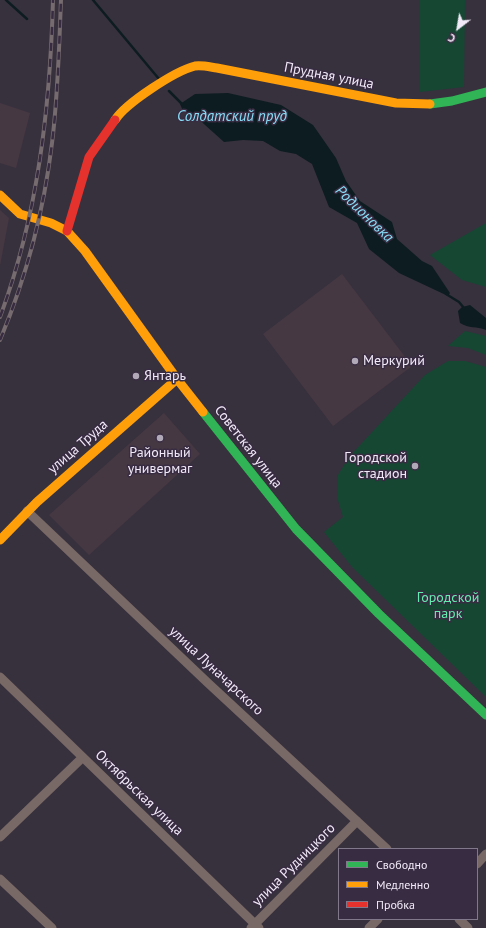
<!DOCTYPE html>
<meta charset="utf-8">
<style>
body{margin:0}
#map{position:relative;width:486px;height:928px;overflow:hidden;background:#37313d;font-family:"PT Sans",sans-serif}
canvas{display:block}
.legend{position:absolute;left:338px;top:848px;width:140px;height:72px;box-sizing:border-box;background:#382c42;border:1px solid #82788b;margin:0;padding:5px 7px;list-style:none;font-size:12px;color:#f2eaf8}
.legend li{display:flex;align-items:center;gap:8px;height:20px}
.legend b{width:20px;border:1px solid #82788b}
.north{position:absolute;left:438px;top:8px;width:40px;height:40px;-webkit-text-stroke:3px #382c42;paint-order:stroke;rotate:211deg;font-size:11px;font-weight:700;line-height:16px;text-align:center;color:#f2eaf8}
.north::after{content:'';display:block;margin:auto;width:14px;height:18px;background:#f2eaf8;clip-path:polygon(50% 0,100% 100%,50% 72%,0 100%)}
</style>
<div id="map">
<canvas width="486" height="928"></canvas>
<ul class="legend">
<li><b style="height:5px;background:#30b455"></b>Свободно</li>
<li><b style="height:5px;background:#ff9f0a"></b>Медленно</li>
<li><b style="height:5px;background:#e5322d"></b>Пробка</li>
</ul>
<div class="north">С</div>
</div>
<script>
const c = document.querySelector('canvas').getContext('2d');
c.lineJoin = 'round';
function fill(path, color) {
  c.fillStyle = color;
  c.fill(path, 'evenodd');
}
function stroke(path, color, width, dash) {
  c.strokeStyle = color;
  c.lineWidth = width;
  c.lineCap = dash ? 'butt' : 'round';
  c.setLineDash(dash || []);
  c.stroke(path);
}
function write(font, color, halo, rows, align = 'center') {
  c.font = font + ' "PT Sans",sans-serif';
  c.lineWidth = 3;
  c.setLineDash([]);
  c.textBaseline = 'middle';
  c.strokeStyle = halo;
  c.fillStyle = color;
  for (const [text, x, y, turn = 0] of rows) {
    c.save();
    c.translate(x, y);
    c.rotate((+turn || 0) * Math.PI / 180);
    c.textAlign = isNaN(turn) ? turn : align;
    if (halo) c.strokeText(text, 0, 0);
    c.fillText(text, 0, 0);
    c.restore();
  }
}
const commercial = new Path2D(`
 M0 103 30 113 16 168 0 163Z
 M0 210 9 218 0 266Z
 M342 274 412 366 333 426 263 334Z
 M164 413 200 454 89 555 49 515Z`);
const green = new Path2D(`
 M420 0H465L464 87 420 92Z
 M486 223V287L462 280 430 255Z
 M465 331 486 336V355L468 348 448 346Z
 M448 361H465L486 367V697L352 567 324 532 343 517 337 497 338 475 349 457 425 375Z`);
const water = new Path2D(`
 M228 93 281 105 313 125 336 158 346 181 360 201 392 222 397 239 422 261 432 266 450 293 448 296 399 273 369 249 357 223 329 207 312 164 296 154 280 151 263 141 243 140 224 142 195 116 183 111 180 104 195 94Z
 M470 305 486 318V330C476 326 469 329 460 323L458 311 462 307Z`);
const stream = new Path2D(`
 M6 0 27 19
 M93 0 159 79
 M169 91 182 104
 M446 294 459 302 464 308`);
const street = new Path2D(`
 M27 511 208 683 387 849
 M0 677 259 928
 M0 837 82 758
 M477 864 486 854
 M0 879 52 928
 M459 919 468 928
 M251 928 357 821
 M369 928 378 919`);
const fast = new Path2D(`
 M430 104 452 101 486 92
 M203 412 296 529 379 614 486 715`);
const slow = new Path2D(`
 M115 120C126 103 175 71 195 66 202 65 210 67 217 68L396 103 430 104
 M0 195 20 214 51 223 67 231 85 251 177 379 203 412
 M0 540 37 502 177 379`);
const jam = new Path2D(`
 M67 231 89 157 115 120`);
const rail = new Path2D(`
 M0 317C38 215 50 108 53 0
 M0 340C26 278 44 210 52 143 58 96 59 48 61 0`);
const markers = [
 [355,361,4,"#b1a9b7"],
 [136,376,4,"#b1a9b7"],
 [160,438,4,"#b1a9b7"],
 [415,466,4,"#b1a9b7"]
];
const streetNames = [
 ["Прудная улица",329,76,11],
 ["улица Труда",78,447,-41],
 ["Советская улица",248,447,52],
 ["улица Луначарского",216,671,43],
 ["Октябрьская улица",139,793,44],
 ["улица Рудницкого",294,865,-45]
];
const poiNames = [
 ["Меркурий",363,361],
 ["Янтарь",144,376],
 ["Районный",160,453,"center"],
 ["универмаг",160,469,"center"],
 ["Городской",407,458,"right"],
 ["стадион",407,474,"right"]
];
const parkNames = [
 ["Городской",448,598],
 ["парк",448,614]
];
const waterNames = [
 ["Солдатский пруд",232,117],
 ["Родионовка",364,214,44]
];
fill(commercial, '#463842');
fill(green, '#154733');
fill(water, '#0d1c21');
stroke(stream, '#0d1c21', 2.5);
stroke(street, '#786866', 9);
stroke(fast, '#30b455', 9);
stroke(slow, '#ff9f0a', 9);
stroke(jam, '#e5322d', 9);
stroke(rail, '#766b6f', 4);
stroke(rail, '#382c42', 2.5, [8]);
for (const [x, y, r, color] of markers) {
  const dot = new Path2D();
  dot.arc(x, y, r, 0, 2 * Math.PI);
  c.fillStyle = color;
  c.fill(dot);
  stroke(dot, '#382c42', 1.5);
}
write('14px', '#f2eaf8', '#382c42', streetNames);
write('14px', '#f2eaf8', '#382c42', poiNames, 'left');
write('14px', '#63eeb0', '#382c42', parkNames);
write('italic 15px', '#88def7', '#382c42', waterNames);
</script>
